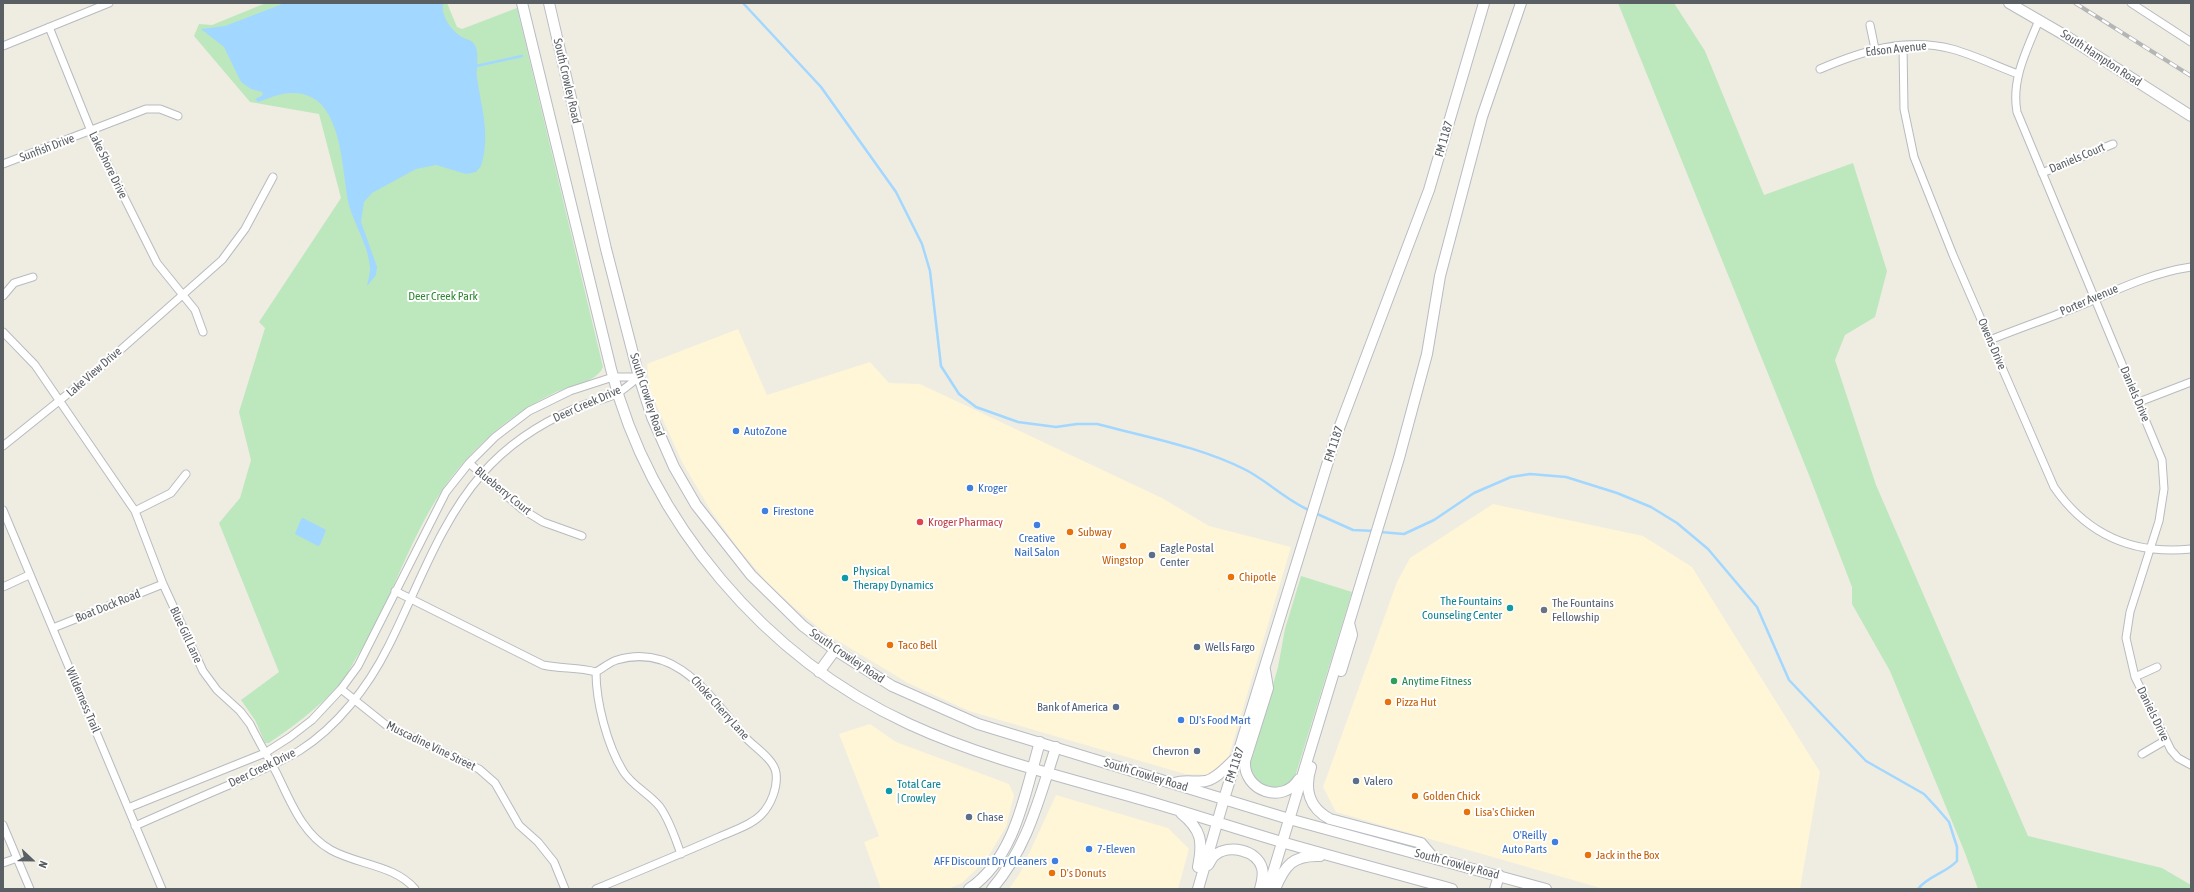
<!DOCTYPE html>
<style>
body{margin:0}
#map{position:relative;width:2194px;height:892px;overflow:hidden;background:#efece2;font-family:"Asap Condensed",sans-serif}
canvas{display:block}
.frame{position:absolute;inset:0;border:4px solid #5a5f64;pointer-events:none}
.north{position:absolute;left:12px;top:840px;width:40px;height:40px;-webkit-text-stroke:3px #fff;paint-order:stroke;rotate:112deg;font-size:11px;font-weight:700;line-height:16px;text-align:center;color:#5a5f64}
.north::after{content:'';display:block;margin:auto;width:14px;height:18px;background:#5a5f64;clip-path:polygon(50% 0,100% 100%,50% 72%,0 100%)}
</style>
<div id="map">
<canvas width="2194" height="892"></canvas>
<div class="frame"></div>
<div class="north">N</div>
</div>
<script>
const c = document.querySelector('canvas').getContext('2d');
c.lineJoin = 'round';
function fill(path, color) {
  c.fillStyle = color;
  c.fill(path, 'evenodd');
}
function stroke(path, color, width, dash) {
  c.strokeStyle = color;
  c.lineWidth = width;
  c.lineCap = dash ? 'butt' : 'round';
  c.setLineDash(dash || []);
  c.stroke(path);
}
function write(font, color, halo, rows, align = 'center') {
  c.font = font + ' "Asap Condensed",sans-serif';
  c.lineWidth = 4;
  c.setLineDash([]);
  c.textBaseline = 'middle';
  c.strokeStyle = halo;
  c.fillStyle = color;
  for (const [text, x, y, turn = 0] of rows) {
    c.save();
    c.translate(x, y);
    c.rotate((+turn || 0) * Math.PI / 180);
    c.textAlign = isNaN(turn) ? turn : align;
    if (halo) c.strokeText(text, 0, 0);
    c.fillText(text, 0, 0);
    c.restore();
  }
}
const commercial = new Path2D(`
 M738 329 767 395 870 362 889 383 920 384 1162 498 1209 526 1291 547 1228 759 1211 775 1185 774 969 711 908 683 825 633 795 608 766 581 738 548 711 511 682 462 650 391 647 364Z
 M1493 504 1643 536 1692 567 1820 772 1800 889H1604L1336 812 1323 787 1397 582 1410 558Z
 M870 724 896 742 1009 784 1014 795 1006 827 986 860 962 883 948 889H881L864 842 879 836 839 734Z
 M1056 795 1168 828 1189 849 1178 889H1009L1020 873Z`);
const green = new Path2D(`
 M266 3H447L457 27 462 29 517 8 603 367C597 382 570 386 556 392 520 409 489 433 463 463 415 517 397 591 360 652 353 662 347 676 339 685 318 708 294 726 269 743H265L255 720 241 700 279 672 219 523 240 498 251 460 239 412 265 328 259 322 341 198 319 114 250 102 194 36 199 24 212 25Z
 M1618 3H1674L1705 51 1764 195 1853 163 1887 271 1875 317 1845 335 1835 360 1876 485 2028 836 2162 868 2191 885V889H1978L1965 853 1890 671 1852 604V587L1809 475Z
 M1301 576 1352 592 1294 780C1280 795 1253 786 1250 766 1250 765 1249 761 1250 760 1250 758 1252 757 1253 755L1278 667 1285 629Z`);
const water = new Path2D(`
 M285 3H443C440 16 453 33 464 38 468 40 472 40 474 44 480 51 476 68 477 77 481 107 491 135 481 166L476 172 466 174 436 165 416 169 372 193 364 202 361 222 377 267 376 275 367 286C368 281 370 274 370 268 369 247 355 226 349 205 341 170 344 93 293 93 280 93 269 98 258 102L255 99 263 95 262 92 251 89 241 82 224 47 201 29 225 26Z
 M303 518 326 530 320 545 318 546 295 534 301 519Z`);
const stream = new Path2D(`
 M743 3 821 87 896 192 922 244 930 271 941 366 959 394 976 407 1018 422 1056 427 1077 424H1097C1146 437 1201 447 1246 470 1269 482 1287 501 1311 511
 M476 66 522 56
 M1315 513 1353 530 1375 531
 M1380 532 1404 534 1434 520 1474 493 1511 477 1530 474 1566 477 1617 493 1651 507 1677 523 1708 549 1757 607 1789 680 1866 761 1924 794 1937 808 1949 822 1957 847V861C1946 873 1928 876 1918 889`);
const street = new Path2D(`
 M2131 3 2191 42
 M2039 20C2027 50 2011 79 2017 112L2162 460 2164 489 2159 521 2130 612 2126 638 2135 677 2171 750 2178 758 2191 765
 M1870 25 1875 49
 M49 27 91 131 157 263 195 310 203 332
 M3 46 109 3
 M1903 46 1904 109 1914 157 1953 255 2054 487C2087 535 2133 555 2191 549
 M1820 69C1862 51 1906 37 1952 49 1974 55 1996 66 2018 74
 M3 164 146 109H160L178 116
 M2042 173 2113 144
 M3 296 14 283 33 277
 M3 332 35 365 135 511 163 584 203 671 217 690 240 711 250 724C258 740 267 756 276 772 290 800 302 834 331 850 358 865 395 865 415 889
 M1990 340C2025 326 2061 314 2096 299 2127 285 2157 272 2191 267
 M2139 402 2191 382
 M3 446 100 368 222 260 245 229 273 177
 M469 463 522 509 543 522 582 536
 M3 510 162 889
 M135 511 171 493 186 474
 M3 587 29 575
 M395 591 543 665C562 669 579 667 596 672 603 668 610 662 617 660 678 642 711 698 745 737 754 747 774 759 776 773 778 787 771 805 761 815 750 826 732 831 719 837 678 855 637 872 596 889
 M53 628 163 584
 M596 672C596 702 607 745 623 771 632 786 649 793 660 807 670 821 675 838 681 854
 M2135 677 2157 667
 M341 689 386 725 479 769 495 783 519 825 538 842 554 862 565 889
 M2142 754 2166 740
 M128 808 265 753 290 737 312 720 341 689 358 666 446 492 469 463 495 437 529 411 570 391 613 377H639
 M3 825 30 889
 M135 826C167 812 198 798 229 785 253 774 277 764 299 751 337 727 368 687 388 647 417 590 439 523 482 474 507 445 541 423 576 408 589 402 604 400 616 394 624 390 632 382 639 377
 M3 863 17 858`);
const secondary = new Path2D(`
 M522 3 611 369C650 523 766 658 909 724 987 760 1072 779 1154 803 1198 816 1241 830 1285 843 1341 859 1397 874 1452 889
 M549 3 606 249 639 377 652 417 674 467 696 505 751 575 803 626 835 650 892 686 978 724 1289 819 1546 889
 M2009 3 2066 36 2191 116
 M1265 670 1268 688 1245 761C1243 791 1283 805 1299 779
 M1341 671 1352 635 1349 623
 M819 672 835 650
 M1311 767C1304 789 1309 808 1330 819L1421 843 1432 856
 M1175 783C1185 779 1196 783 1206 781 1218 778 1227 766 1236 758
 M1181 813C1202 830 1203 842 1198 867
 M1208 865C1210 862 1212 857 1215 855 1229 844 1257 850 1262 868 1264 875 1262 882 1260 889
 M969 889C1016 857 1025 792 1040 742
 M992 889C1028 847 1039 798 1056 747
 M1198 889 1224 799 1335 439 1429 190 1484 3
 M1268 889 1399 458 1427 354 1440 276 1482 117 1521 3
 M1275 889C1285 865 1293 855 1320 856
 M1495 889 1499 875`);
const rail = new Path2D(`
 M2075 3 2191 76`);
const markers = [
 [736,431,4,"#3f7fe0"],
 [970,488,4,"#3f7fe0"],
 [765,511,4,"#3f7fe0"],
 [920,522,4,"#e0444e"],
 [1037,525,4,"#3f7fe0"],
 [1070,532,4,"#e8710a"],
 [1123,546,4,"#e8710a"],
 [1152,555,4,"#5c6f8a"],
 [1231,577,4,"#e8710a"],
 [845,578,4,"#0f9aa8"],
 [1510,608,4,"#0f9aa8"],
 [1544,610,4,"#6b7280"],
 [890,645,4,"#e8710a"],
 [1197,647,4,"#5c6f8a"],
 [1394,681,4,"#2e9e5b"],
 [1388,702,4,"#e8710a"],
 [1116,707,4,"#5c6f8a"],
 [1181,720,4,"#3f7fe0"],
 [1197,751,4,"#5c6f8a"],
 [1356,781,4,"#5c6f8a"],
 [889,791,4,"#0f9aa8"],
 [1415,796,4,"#e8710a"],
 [1467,812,4,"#e8710a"],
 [969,817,4,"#5c6f8a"],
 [1555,842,4,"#3f7fe0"],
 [1089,849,4,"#3f7fe0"],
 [1588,855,4,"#e8710a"],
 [1055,861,4,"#3f7fe0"],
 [1052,873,4,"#e8710a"]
];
const streetNames = [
 ["Edson Avenue",1896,49,-6],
 ["South Hampton Road",2101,58,33],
 ["South Crowley Road",567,81,77],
 ["FM 1187",1444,139,-74],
 ["Sunfish Drive",47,148,-21],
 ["Daniels Court",2077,158,-23],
 ["Lake Shore Drive",108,165,64],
 ["Porter Avenue",2089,300,-23],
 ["Owens Drive",1992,344,67],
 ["Lake View Drive",94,372,-41],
 ["Daniels Drive",2135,394,67],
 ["South Crowley Road",647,395,72],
 ["Deer Creek Drive",587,404,-24],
 ["FM 1187",1334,444,-72],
 ["Blueberry Court",503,491,39],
 ["Boat Dock Road",108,606,-22],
 ["Blue Gill Lane",186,635,65],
 ["South Crowley Road",847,656,34],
 ["Wilderness Trail",83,700,67],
 ["Choke Cherry Lane",720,708,48],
 ["Daniels Drive",2153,714,64],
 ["Muscadine Vine Street",431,746,26],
 ["FM 1187",1235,765,-72],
 ["Deer Creek Drive",262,768,-26],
 ["South Crowley Road",1146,775,17],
 ["South Crowley Road",1457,864,15]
];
const parkNames = [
 ["Deer Creek Park",443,296]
];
const shopNames = [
 ["AutoZone",744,431],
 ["Kroger",978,488],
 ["Firestone",773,511],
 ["Creative",1037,538,"center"],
 ["Nail Salon",1037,552,"center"],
 ["DJ's Food Mart",1189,720],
 ["O'Reilly",1547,835,"right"],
 ["Auto Parts",1547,849,"right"],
 ["7-Eleven",1097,849],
 ["AFF Discount Dry Cleaners",1047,861,"right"]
];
const healthNames = [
 ["Kroger Pharmacy",928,522]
];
const foodNames = [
 ["Subway",1078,532],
 ["Wingstop",1123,560,"center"],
 ["Chipotle",1239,577],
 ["Taco Bell",898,645],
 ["Pizza Hut",1396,702],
 ["Golden Chick",1423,796],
 ["Lisa's Chicken",1475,812],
 ["Jack in the Box",1596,855],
 ["D's Donuts",1060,873]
];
const serviceNames = [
 ["Eagle Postal",1160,548],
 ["Center",1160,562],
 ["Wells Fargo",1205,647],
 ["Bank of America",1108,707,"right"],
 ["Chevron",1189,751,"right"],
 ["Valero",1364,781],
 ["Chase",977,817]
];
const cultureNames = [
 ["Physical",853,571],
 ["Therapy Dynamics",853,585],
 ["The Fountains",1502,601,"right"],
 ["Counseling Center",1502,615,"right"],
 ["Total Care",897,784],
 ["| Crowley",897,798]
];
const worshipNames = [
 ["The Fountains",1552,603],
 ["Fellowship",1552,617]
];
const leisureNames = [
 ["Anytime Fitness",1402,681]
];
fill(commercial, '#fff5d7');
fill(green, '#bde8bd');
fill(water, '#a2d7ff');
stroke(stream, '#a2d7ff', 2.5);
stroke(street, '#b7bbc0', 9);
stroke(secondary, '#b8bcc2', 12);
stroke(street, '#fff', 7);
stroke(secondary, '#fff', 10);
stroke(rail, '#b4b5b5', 4);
stroke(rail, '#fff', 2.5, [8]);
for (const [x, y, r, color] of markers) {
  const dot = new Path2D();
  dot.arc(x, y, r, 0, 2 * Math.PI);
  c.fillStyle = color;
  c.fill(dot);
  stroke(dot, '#fff', 1.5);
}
write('12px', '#5a5f64', '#fff', streetNames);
write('12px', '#2e8732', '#fff', parkNames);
write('12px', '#366cbe', '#fff', shopNames, 'left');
write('12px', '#be3a42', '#fff', healthNames, 'left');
write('12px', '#c56008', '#fff', foodNames, 'left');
write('12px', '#4e5e75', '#fff', serviceNames, 'left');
write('12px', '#0d838f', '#fff', cultureNames, 'left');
write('12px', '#5b616d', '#fff', worshipNames, 'left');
write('12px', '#27864d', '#fff', leisureNames, 'left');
</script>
